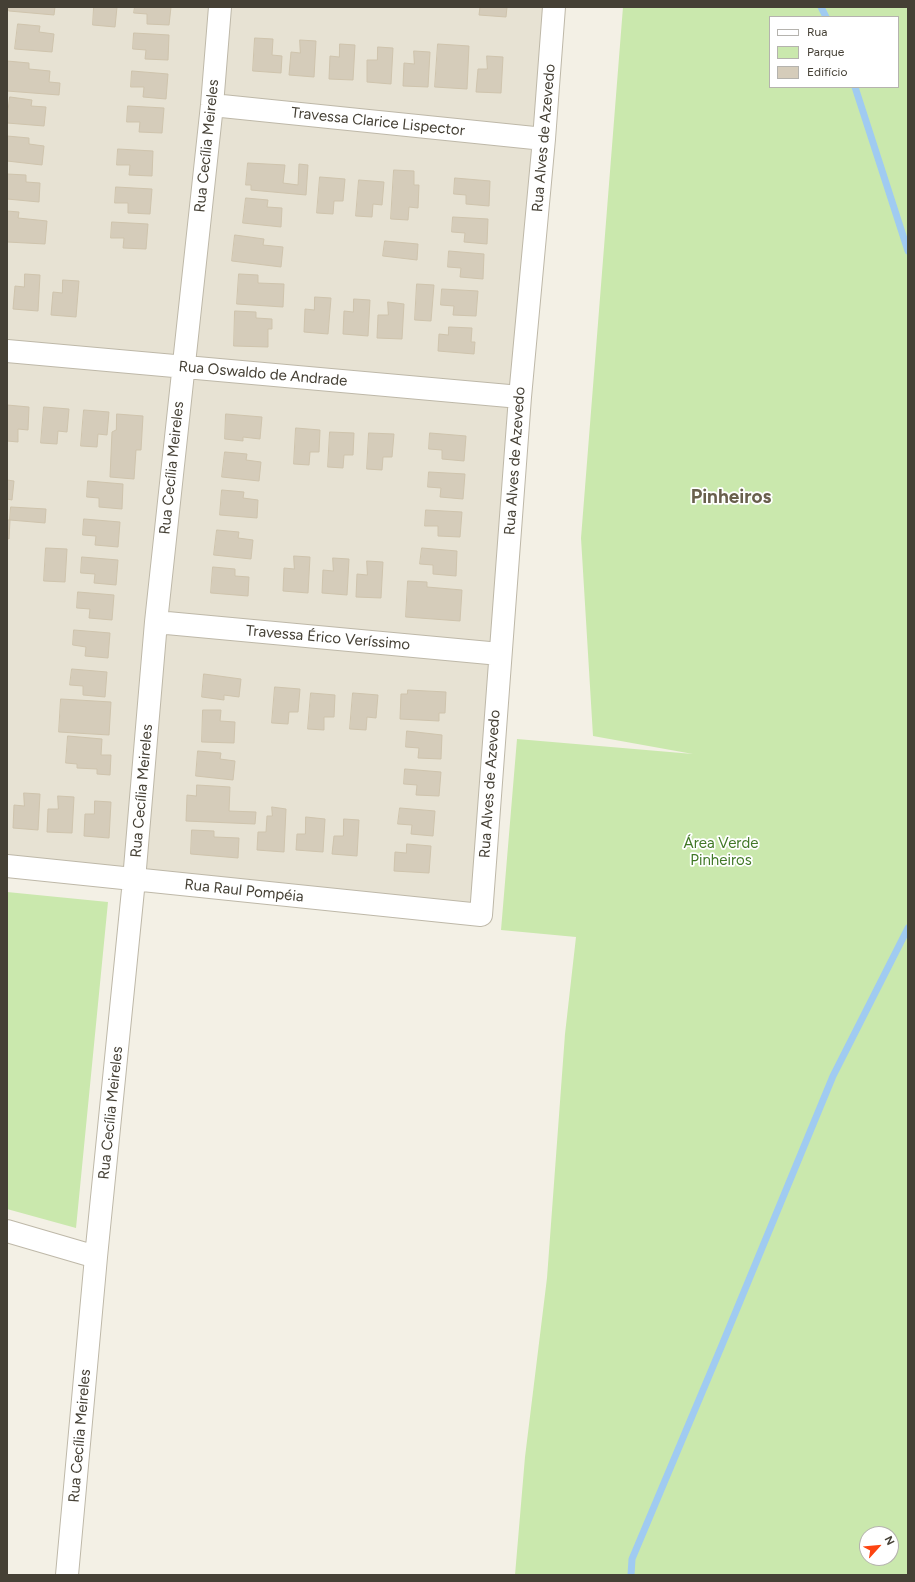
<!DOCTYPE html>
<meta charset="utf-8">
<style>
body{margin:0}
#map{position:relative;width:915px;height:1582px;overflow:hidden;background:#f3f0e5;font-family:Figtree,sans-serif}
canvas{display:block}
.frame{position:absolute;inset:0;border:8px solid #454035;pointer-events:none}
.legend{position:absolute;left:769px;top:16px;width:130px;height:72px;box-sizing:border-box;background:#fff;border:1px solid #b5b3ae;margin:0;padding:5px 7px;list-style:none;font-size:12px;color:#454035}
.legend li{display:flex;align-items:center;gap:8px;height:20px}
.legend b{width:20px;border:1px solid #b5b3ae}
.north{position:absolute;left:859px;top:1526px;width:40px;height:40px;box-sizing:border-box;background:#fff;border:1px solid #b5b3ae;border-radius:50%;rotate:63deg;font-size:11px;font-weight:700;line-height:16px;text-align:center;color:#454035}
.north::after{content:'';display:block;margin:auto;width:14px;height:18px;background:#fd4411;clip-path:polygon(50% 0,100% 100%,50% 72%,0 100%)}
</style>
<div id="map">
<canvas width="915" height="1582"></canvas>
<div class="frame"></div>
<ul class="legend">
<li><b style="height:5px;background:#fff"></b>Rua</li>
<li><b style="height:11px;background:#cae8ad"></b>Parque</li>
<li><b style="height:11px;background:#d5ccba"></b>Edifício</li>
</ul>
<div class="north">N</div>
</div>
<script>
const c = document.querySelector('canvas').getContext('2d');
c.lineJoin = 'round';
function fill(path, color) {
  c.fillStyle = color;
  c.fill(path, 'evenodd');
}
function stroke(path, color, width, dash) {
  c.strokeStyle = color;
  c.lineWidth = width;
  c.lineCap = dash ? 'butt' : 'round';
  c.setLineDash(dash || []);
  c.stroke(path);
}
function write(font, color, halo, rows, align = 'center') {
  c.font = font + ' Figtree,sans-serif';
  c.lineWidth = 3.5;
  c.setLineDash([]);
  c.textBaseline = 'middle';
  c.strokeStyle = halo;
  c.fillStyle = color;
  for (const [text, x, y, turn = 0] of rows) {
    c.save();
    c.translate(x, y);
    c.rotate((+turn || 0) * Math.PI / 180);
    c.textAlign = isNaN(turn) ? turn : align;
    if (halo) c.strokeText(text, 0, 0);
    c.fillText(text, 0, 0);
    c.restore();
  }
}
const residential = new Path2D(`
 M7 7H554L481 915 7 866Z`);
const green = new Path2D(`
 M623 7H908V1575H515L525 1457 547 1278 565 1034 576 937 501 930 517 739 693 754 593 736 581 538ZM770 17H898V87H770ZM867 1534H891V1558H867Z
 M7 892 108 902 76 1228 7 1209Z`);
const stream = new Path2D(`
 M821 7 826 17
 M855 87 908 251
 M631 1575 632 1559 722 1345 833 1076 908 928`);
const building = new Path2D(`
 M9 7H55L54 15 9 11Z
 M94 7H117L115 27 93 25Z
 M135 7H171L169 25 147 24V14L134 13Z
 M477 7H507L506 17 479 15 480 7Z
 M18 24 40 26 39 32 54 34 52 52 15 49Z
 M134 33 169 35 168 60 145 59 146 50 133 49Z
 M255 38 273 39 272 55 282 56 281 73 253 71Z
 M300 40 316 41 314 77 289 75 291 52 300 53Z
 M340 44 355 45 353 80 329 79 330 56 339 57Z
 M438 44 469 46 467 89 435 87Z
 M378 47 393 48 391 84 367 82V60H377Z
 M414 51 430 52 428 87 403 86 404 63 414 64Z
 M487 56 503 57 501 93 476 92 478 69H487Z
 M7 61 29 63V69L50 71 49 82 60 83 59 95 7 91Z
 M132 71 168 74 166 99 143 97 144 87H131Z
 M10 97 32 100 31 106 46 107 44 126 7 123Z
 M128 106 164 108 162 133 139 132 140 122H127Z
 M7 136 29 138V144L44 146 42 165 7 161Z
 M118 149 153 151 152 176 129 175 130 165H117Z
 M248 163 285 165 283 183 298 185 299 164 308 165 306 195 251 190V185H246Z
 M394 170 414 171V185H419L418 208 409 207 408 220 391 219Z
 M7 174 26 175V182L40 183 39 202 7 199Z
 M320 177 345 179 343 201H334L333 214 317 213Z
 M455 178 490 181 489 206 466 204V195L454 194Z
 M359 180 384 182 382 205 373 204 372 217 356 216Z
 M116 187 152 189 150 214 128 213V203H115Z
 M246 198 268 200 267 207 282 208 281 227 243 223Z
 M7 211 19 212 18 218 47 221 45 244 7 242Z
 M453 217 488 219 487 244 464 242 465 233 452 232Z
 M112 222 148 224 146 249 123 248 124 238H111Z
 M235 235 264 239 263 245 283 247 281 267 232 261Z
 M385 241 418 244 417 260 383 256Z
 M449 251 484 254 483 279 460 277 461 268 448 267Z
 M25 274 40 275 38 311 13 309 15 286 24 287Z
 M239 274 258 275V283L284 284 283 307 237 304Z
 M63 280 79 281 76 317 51 315 53 292 62 293Z
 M417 284 434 285 431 321 415 320Z
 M442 289 478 291 476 316 453 315 454 306 441 305Z
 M315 297 331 298 328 334 304 332 305 309 314 310Z
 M354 299 370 300 368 336 343 334 344 311 353 312Z
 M388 302 404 304 402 339 377 338 378 315H388Z
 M235 311 256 312V318L272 319V329H268V347L234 346Z
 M449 327 472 328 471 342H475L474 354 438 351 439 334 448 335Z
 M7 405 29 407 28 430 18 429V442L7 441Z
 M44 407 69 409 67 432 58 431 57 444 41 443Z
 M84 410 109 412 107 435 98 434 97 447 81 446Z
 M117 414 143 416 141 450H136L134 479 110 477 112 432 116 430Z
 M226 414 262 417 260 439 243 437V441L225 439Z
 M296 428 320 430 319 452H310L309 465 294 464Z
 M330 432 354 433 353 455H344L343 468 328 467Z
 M369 433 394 434 392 457H383L382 470 367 469Z
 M430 433 466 436 464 461 442 459V450L429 449Z
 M225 452 247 454 246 460 261 462 259 481 222 477Z
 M429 472 465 474 463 499 440 497 441 488 428 487Z
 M7 480 14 481 12 500 7 499Z
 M88 481 123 484 122 509 99 507V498L87 497Z
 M222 490 244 492 243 498 258 500 257 518 220 515Z
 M11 507 46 509 45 523 10 520Z
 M426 510 462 512 460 537 438 536V526H425Z
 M84 519 120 522 118 547 95 545 96 536 83 535Z
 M7 520H10L9 539 7 538Z
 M217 530 239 532 238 538 253 540 251 559 214 555Z
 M46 548 67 549 65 582 44 581Z
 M422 548 457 551 456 576 433 574V565L420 564Z
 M294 556 310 557 308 593 283 591 284 568 294 569Z
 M82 557 118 560 116 585 94 583 95 574 81 573Z
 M333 558 349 559 347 595 322 593 323 570 333 571Z
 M367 561 383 562 381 598 356 597 357 574 367 575Z
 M213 567 235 569V576L249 577 248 596 211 593Z
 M408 581 427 582V587L462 590 460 621 406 617Z
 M78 592 114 595 112 620 89 618 90 609 77 608Z
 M74 630 110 633 108 658 85 656 86 647 73 645Z
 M72 669 107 672 105 697 83 695V686L70 685Z
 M204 674 241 679 239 697 224 695V700L202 697Z
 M275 687 300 689 298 712H289L288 724 272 723Z
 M408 690 446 692 445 713H439V721L400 719 401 694H407Z
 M311 693 335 695 334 717H324V730L308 729Z
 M353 693 378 695 376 718 367 717 366 730 350 729Z
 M61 699 111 702 109 735 59 732Z
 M203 710H221L220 721 235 722 234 743 202 742Z
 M407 731 442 735 441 759 418 758 419 748 406 747Z
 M68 736 102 739 101 755H111L110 775 97 774V769L77 768V764L66 763Z
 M198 751 221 753 220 759 235 761 233 780 196 776Z
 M405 769 441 772 439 796 416 795 417 785 404 784Z
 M197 785 230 787 229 811 256 812 255 824 186 821 187 795 196 796Z
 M24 793 40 794 38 830 13 828 14 805 24 806Z
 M58 796 74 797 72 833 47 832 48 809H58Z
 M95 801 111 802 109 838 84 836 85 814H94Z
 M272 807 286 809 284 852 257 850 258 832H266L267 816H272Z
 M400 808 435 811 433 836 411 834 412 825 398 824Z
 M306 817 325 819 323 852 296 850 297 834H305Z
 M344 819 359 820 357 856 332 854 334 836H343Z
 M192 830 214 831V837L239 838 238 858 191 854Z
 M407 844 431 846 429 873 394 871 395 852 406 853Z`);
const minor = new Path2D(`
 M212 105 544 139
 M7 351 520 397
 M156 622 500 654
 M7 866 481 915 520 397 544 139 554 7
 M7 1231 96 1257
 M67 1575 96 1257 134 880 156 622 212 105 220 7`);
const streetNames = [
 ["Travessa Clarice Lispector",378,122,6],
 ["Rua Alves de Azevedo",544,138,-85],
 ["Rua Cecília Meireles",207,146,-84],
 ["Rua Oswaldo de Andrade",263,374,5],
 ["Rua Alves de Azevedo",515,461,-86],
 ["Rua Cecília Meireles",172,468,-84],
 ["Travessa Érico Veríssimo",328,638,5],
 ["Rua Alves de Azevedo",490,784,-86],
 ["Rua Cecília Meireles",142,791,-85],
 ["Rua Raul Pompéia",244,891,6],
 ["Rua Cecília Meireles",111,1113,-84],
 ["Rua Cecília Meireles",80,1436,-85]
];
const parkNames = [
 ["Área Verde",721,844],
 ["Pinheiros",721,861]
];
const districtNames = [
 ["Pinheiros",731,497]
];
fill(residential, '#e7e2d3');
fill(green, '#cae8ad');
stroke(stream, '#a0cbf1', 7);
fill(building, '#d5ccba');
stroke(building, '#cfc4ad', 1);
stroke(minor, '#beb8a8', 24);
stroke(minor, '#fff', 22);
write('15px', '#454035', '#fff', streetNames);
write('15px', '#417827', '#fff', parkNames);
write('bold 19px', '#685f4c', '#fff', districtNames);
</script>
